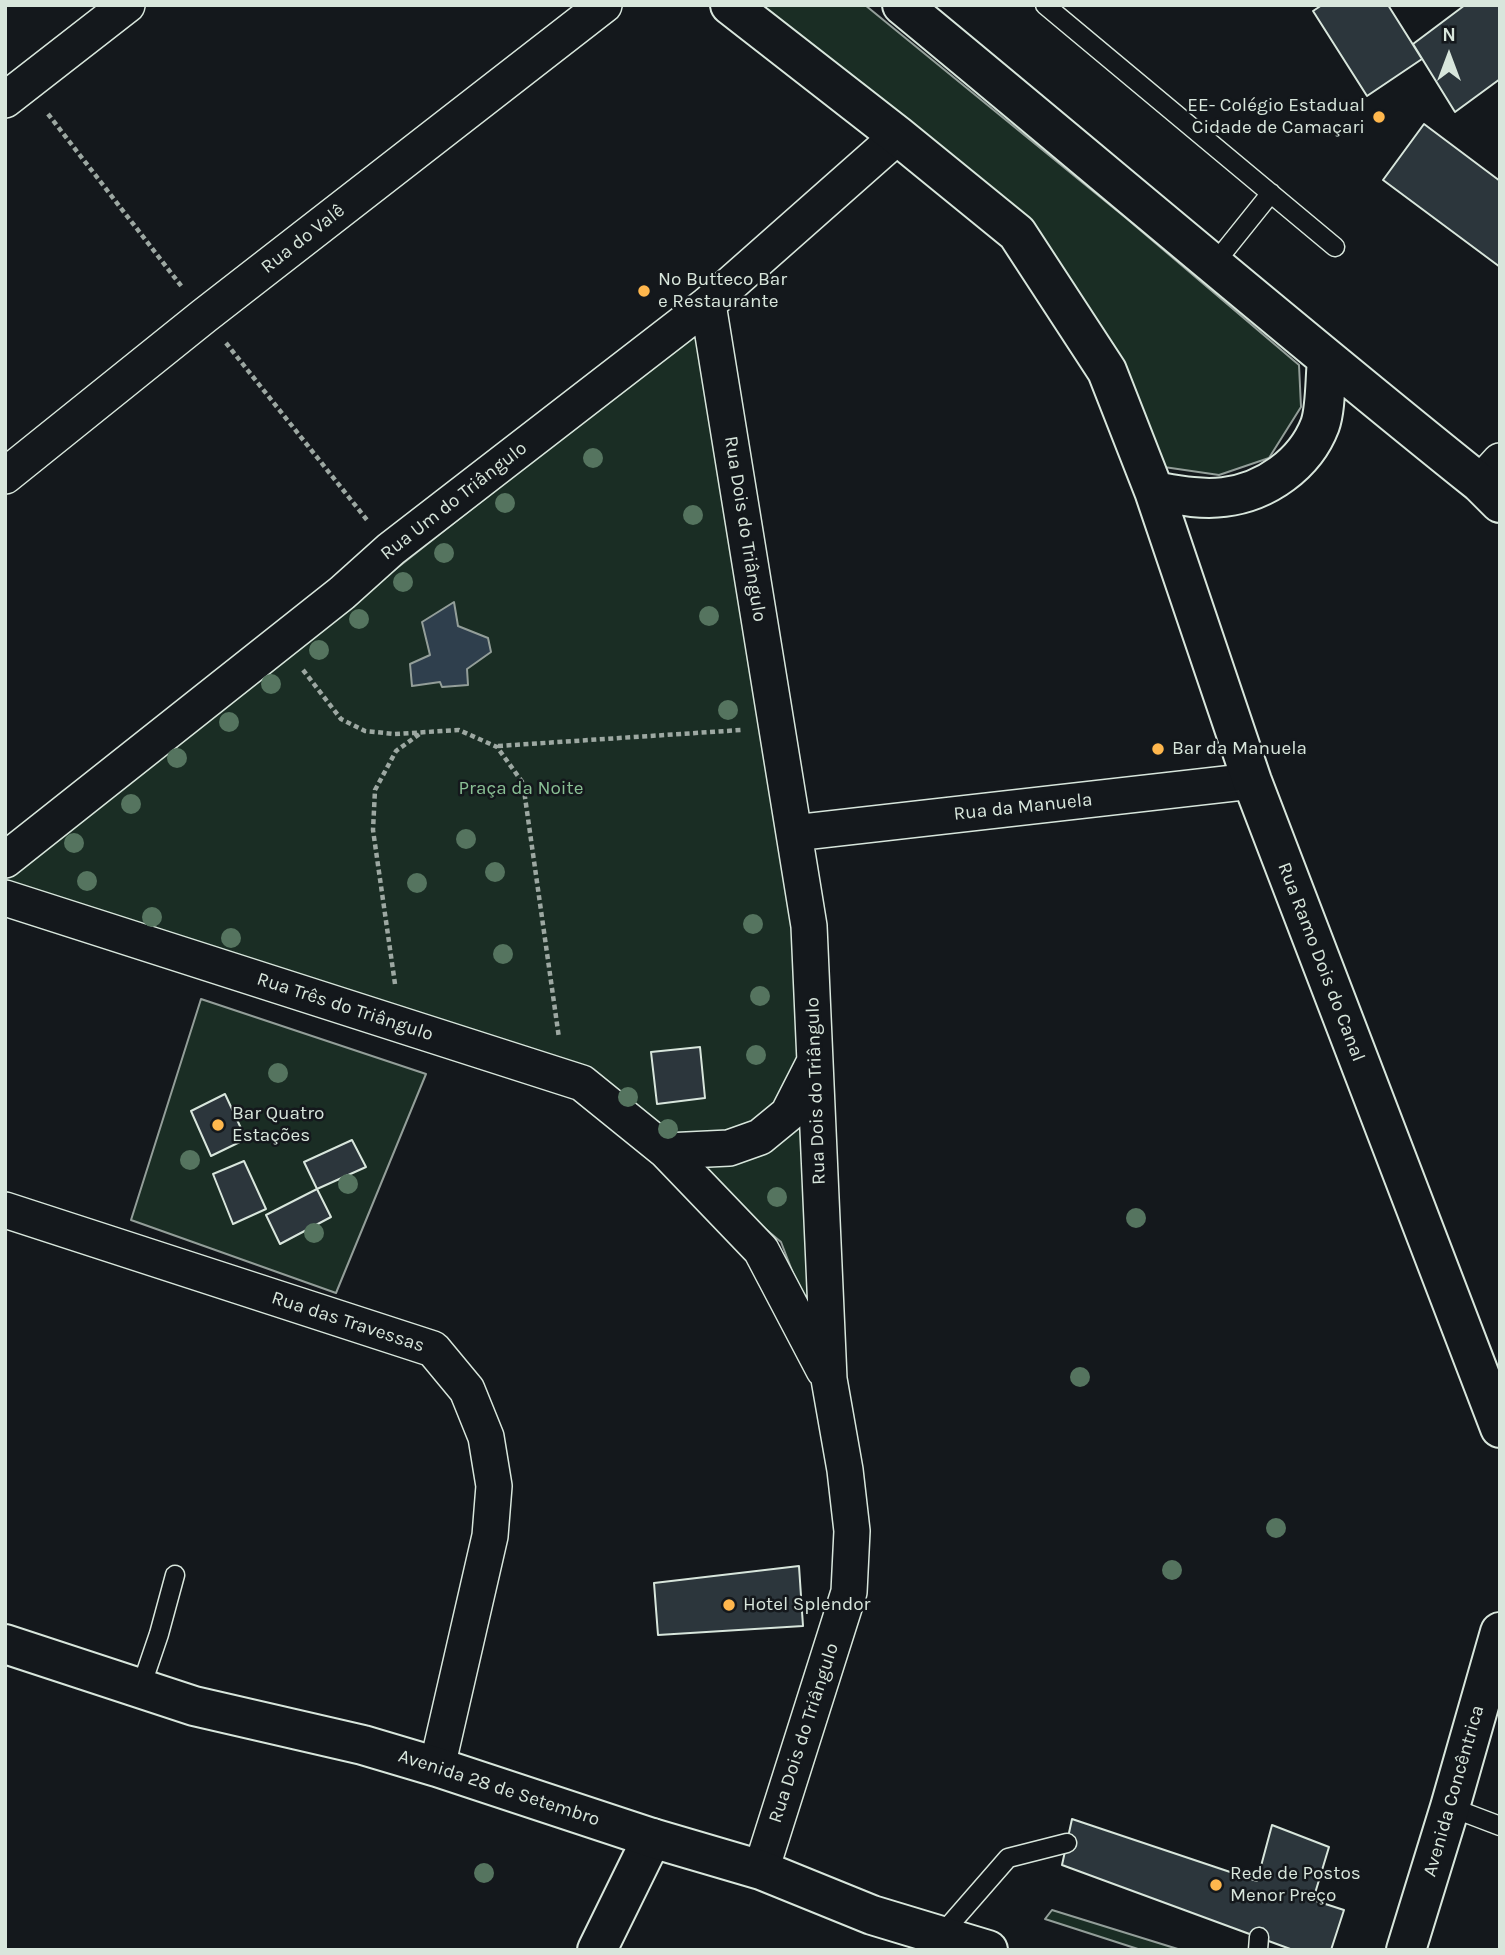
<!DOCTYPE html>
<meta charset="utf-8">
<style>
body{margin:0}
#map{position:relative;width:1505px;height:1955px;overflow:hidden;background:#14181c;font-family:Karla,sans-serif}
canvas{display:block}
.frame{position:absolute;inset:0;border:7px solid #d8e6dc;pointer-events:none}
.north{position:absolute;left:1414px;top:21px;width:70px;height:70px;-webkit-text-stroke:5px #14181c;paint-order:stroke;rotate:0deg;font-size:19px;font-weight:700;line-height:28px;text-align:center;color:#d8e6dc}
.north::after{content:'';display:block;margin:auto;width:24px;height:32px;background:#d8e6dc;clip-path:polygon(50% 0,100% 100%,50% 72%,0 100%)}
</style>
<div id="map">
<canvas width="1505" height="1955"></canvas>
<div class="frame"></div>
<div class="north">N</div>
</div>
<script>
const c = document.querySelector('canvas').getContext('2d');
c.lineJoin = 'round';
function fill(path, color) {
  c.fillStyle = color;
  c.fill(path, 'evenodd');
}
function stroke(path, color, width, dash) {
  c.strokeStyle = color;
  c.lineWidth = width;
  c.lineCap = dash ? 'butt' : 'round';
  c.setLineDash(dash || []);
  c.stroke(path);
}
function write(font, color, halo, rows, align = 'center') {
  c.font = font + ' Karla,sans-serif';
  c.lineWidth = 5;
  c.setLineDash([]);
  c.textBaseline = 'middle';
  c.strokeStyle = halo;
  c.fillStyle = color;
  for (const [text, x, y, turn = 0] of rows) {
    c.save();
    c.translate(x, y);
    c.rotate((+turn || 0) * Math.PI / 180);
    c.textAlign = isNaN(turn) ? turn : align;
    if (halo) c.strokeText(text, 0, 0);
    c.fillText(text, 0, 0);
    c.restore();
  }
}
const green = new Path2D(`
 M730 5H865L1126 218 1299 365 1301 407 1269 458 1219 475 1164 467 1021 238Z
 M698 330 795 922 823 1351 781 1242 578 1071 5 886V878Z
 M201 999 426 1074 336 1293 131 1220Z
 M1052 1910 1181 1950H1141L1045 1919Z`);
const water = new Path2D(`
 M454 602 458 626 488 638 491 652 467 669 468 685 442 687 440 682 412 686 410 664 430 655 422 622Z`);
const building = new Path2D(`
 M1322 5H1388L1422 59 1367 96 1313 11Z
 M1465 5H1500V79L1455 112 1413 44Z
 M1424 124 1500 181V267L1383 180Z
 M700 1047 705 1098 657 1104 651 1052Z
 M225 1094 246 1139 211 1156 191 1111Z
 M352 1140 366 1167 317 1189 304 1162Z
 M244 1161 266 1209 233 1224 213 1174Z
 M317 1189 331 1217 280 1244 266 1215Z
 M799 1566 803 1626 658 1635 654 1583Z
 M1072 1819 1257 1881 1272 1825 1329 1847 1313 1900 1344 1910 1331 1950H1293L1062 1865Z`);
const path = new Path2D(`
 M48 114 182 287
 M226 343 367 520
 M303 670 341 719 365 731 395 734 459 730 497 747 523 783 559 1038
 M498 746 741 730
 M395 984 373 830 375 790 396 751 421 733`);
const lane = new Path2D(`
 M1045 5 1335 247
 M1214 264 1271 193
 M141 1687 159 1634 175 1575
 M1450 1807 1500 1826
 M940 1936 1008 1858 1067 1843
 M1258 1950 1259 1937`);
const street = new Path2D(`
 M5 100 127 5
 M708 304 809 926 829 1379 845 1470 852 1531 849 1592 761 1870
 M5 476 204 316 604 5
 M1480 483 1500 461
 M794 833 1252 781
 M5 860 342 593 391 549 708 304 898 136
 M5 898 582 1083 666 1151 761 1250 824 1370
 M666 1151 729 1148 760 1137 788 1114 814 1063
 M5 1210 433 1349 467 1390 486 1437 494 1486 490 1536 437 1767`);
const secondary = new Path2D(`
 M730 5 898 136 1017 233 1107 371 1154 491 1252 781 1500 1428
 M902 5C1095 164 1285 327 1480 483L1500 503
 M1154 491C1177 495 1201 500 1224 497 1266 492 1305 464 1320 425 1326 408 1325 378 1327 360
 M597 1950 652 1838
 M1406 1950 1450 1807 1500 1632`);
const primary = new Path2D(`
 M5 1644 194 1706 363 1745 437 1767 652 1838 761 1870 872 1915 988 1950`);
const trees = [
 [593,458],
 [505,503],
 [693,515],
 [444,553],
 [403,582],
 [709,616],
 [359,619],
 [319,650],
 [271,684],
 [728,710],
 [229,722],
 [177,758],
 [131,804],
 [466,839],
 [74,843],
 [495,872],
 [87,881],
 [417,883],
 [152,917],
 [753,924],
 [231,938],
 [503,954],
 [760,996],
 [756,1055],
 [278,1073],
 [628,1097],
 [668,1129],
 [190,1160],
 [348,1184],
 [777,1197],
 [1136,1218],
 [314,1233],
 [1080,1377],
 [1276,1528],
 [1172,1570],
 [484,1873]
];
const markers = [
 [1379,117,7,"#ffb74d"],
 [644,291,7,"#ffb74d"],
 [1158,749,7,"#ffb74d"],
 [218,1125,7,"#ffb74d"],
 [729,1605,7,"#ffb74d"],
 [1216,1885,7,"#ffb74d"]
];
const poiNames = [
 ["EE- Colégio Estadual",1365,106,"right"],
 ["Cidade de Camaçari",1365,128,"right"],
 ["No Butteco Bar",658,280],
 ["e Restaurante",658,302],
 ["Bar da Manuela",1172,749],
 ["Bar Quatro",232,1114],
 ["Estações",232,1136],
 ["Hotel Splendor",743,1605],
 ["Rede de Postos",1230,1874],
 ["Menor Preço",1230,1896]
];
const streetNames = [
 ["Rua do Valê",303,239,-38],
 ["Rua Um do Triângulo",454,501,-38],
 ["Rua Dois do Triângulo",745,529,81],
 ["Rua da Manuela",1023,807,-6],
 ["Rua Ramo Dois do Canal",1321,962,69],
 ["Rua Três do Triângulo",345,1007,18],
 ["Rua Dois do Triângulo",816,1091,-92],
 ["Rua das Travessas",348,1322,18],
 ["Rua Dois do Triângulo",804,1733,-72],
 ["Avenida 28 de Setembro",499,1788,18],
 ["Avenida Concêntrica",1454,1791,-74]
];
const parkNames = [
 ["Praça da Noite",521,789]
];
fill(green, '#1a2d24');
stroke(green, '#939e99', 2);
fill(water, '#2f3f4d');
stroke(water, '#939e99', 2);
fill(building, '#2c363c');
stroke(building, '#d8e6dc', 2);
stroke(lane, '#d8e6dc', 21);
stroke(street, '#d8e6dc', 38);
stroke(secondary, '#d8e6dc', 42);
stroke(primary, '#d8e6dc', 42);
stroke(path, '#9da8a2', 4.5, [5, 3.5]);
stroke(lane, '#14181c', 18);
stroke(street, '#14181c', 35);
stroke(secondary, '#14181c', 38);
stroke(primary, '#14181c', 38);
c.fillStyle = '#55745f';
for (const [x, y] of trees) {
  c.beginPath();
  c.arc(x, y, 10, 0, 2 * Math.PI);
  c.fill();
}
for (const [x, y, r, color] of markers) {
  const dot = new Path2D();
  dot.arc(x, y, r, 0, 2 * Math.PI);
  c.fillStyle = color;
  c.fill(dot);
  stroke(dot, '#14181c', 2.5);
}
write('19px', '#d8e6dc', '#14181c', poiNames, 'left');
write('19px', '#d8e6dc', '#14181c', streetNames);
write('19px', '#8ac095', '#14181c', parkNames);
</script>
